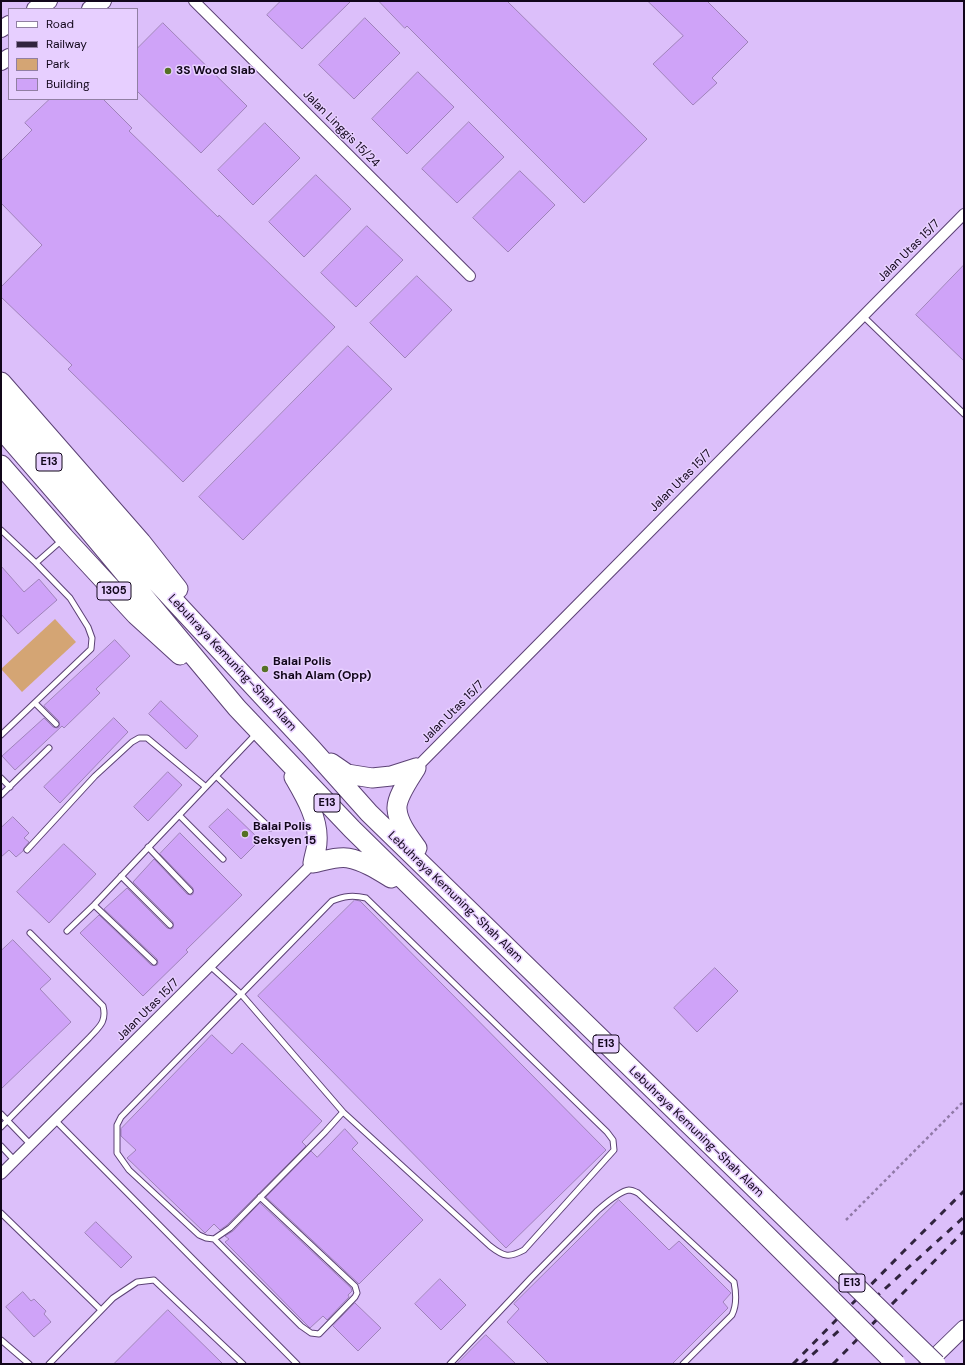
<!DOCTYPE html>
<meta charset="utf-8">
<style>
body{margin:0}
#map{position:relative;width:965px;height:1365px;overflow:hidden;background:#dcbffa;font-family:"DM Sans",sans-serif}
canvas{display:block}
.frame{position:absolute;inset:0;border:2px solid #11061a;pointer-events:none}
.legend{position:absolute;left:8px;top:8px;width:130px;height:92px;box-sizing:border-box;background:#e7cfff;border:1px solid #917fa3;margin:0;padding:5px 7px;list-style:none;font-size:12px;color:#11061a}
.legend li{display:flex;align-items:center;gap:8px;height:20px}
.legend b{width:20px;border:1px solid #917fa3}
</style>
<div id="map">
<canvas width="965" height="1365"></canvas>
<div class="frame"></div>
<ul class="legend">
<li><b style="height:5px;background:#fff"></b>Road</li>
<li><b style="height:5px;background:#31243e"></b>Railway</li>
<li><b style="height:11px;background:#d4a574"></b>Park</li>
<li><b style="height:11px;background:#cfa3f8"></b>Building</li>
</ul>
</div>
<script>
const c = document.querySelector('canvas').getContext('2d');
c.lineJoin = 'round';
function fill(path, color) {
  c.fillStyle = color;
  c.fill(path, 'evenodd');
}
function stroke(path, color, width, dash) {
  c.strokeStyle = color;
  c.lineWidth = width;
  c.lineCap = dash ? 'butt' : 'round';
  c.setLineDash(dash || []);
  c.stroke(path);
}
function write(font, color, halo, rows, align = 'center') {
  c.font = font + ' "DM Sans",sans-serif';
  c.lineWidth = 3;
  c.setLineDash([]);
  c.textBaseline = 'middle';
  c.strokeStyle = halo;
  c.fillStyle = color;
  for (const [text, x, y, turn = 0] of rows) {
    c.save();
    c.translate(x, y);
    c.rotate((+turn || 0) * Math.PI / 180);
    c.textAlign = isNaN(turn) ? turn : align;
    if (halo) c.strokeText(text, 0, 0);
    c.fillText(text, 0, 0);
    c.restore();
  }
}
const green = new Path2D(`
 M55 619 76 642 22 692 1 669Z`);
const building = new Path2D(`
 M281 1H351L302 49 267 15Z
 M379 1H507L647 139 584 203 407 26 405 28Z
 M648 1H707L748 42 712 78 717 83 693 105 653 64 683 36Z
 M365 18 400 53 354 99 319 65Z
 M163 23 247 106 201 153 137 91V49Z
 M418 72 454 107 407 154 372 119Z
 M50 99H103L132 128 129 131 218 217 219 215 335 327 183 482 68 369 72 365 1 297V287L42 245 1 203V161L32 130 25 123Z
 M469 122 504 157 457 203 422 169Z
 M265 123 300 158 253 205 218 170Z
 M520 171 555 205 508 252 473 218Z
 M316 175 351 209 304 257 269 222Z
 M367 226 403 260 356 307 321 273Z
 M964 265V361L916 315Z
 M417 276 452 310 405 358 370 323Z
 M348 346 392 389 243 540 199 497Z
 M1 566 24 592 39 579 57 600 18 634 1 614Z
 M115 640 130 656 96 689 100 693 64 728 62 726 15 770 2 756 44 718 53 727 57 728 59 727V721L44 706Z
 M161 701 198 736 186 749 149 714Z
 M114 718 128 732 60 803 44 787Z
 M168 772 182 785 148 821 134 807Z
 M228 809 260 840 241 859 209 827Z
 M13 817 29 833 24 838 29 842 24 848 23 851 16 857 9 850 1 857V828Z
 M180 833 242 895 186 950 188 952 143 996 80 933 99 915 151 965H157L158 963 157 959 104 909 127 888 167 928 171 929 173 928V922L133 882 154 859 187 894 191 895 193 894V888L160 854Z
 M64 844 96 874 49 923 17 892Z
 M355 900 360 901 606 1150 506 1248 258 996Z
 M13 940 51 979 40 989 71 1022 1 1089V951Z
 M715 968 738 991 697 1032 674 1008Z
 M212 1035 232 1054 242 1043 322 1121 302 1142 306 1146 227 1225 220 1230 214 1224 205 1233 127 1158 136 1150 121 1136V1129Z
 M345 1129 358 1143 352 1149 423 1220 359 1284 266 1197 311 1151 317 1157Z
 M619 1200 669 1250 679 1241 731 1293 723 1302 728 1308 672 1364H549L507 1322 519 1309 514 1304Z
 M260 1203 351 1288 352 1291 348 1295 349 1297 327 1320 323 1316 310 1328 306 1324 225 1242 229 1239 225 1236 233 1231Z
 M96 1222 132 1257 121 1268 85 1233Z
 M440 1279 466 1305 441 1330 415 1304Z
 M23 1292 31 1301 34 1299 46 1311 44 1314 51 1322 34 1337 6 1307Z
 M355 1303 381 1328 358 1351 333 1326Z
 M168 1310 223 1364H114Z
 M486 1335 516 1364H457Z`);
const path = new Path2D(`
 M846 1220 964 1101`);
const lane = new Path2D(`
 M863 316 964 414
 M1 530 36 563 70 598 88 627 92 638 91 649 1 735
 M36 563 62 540
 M35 703 56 724
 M216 776 270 828
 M1 778 10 787
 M1 795 49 748
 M179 815 223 859
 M148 847 190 891
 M27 850 95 776 132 742 139 738H147L206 787
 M121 876 170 925
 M94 905 154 962
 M67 931 94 905 256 734
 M210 966 241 994 343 1112
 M1 1114 31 1145
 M56 1121 297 1364
 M1 1127 89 1038C99 1027 107 1022 103 1006L30 933
 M1 1146 15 1161
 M1 1213 101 1310
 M214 1239 230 1228 325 1132 343 1112 490 1246C504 1257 509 1258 524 1250L614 1150 613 1140 607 1132 366 898C353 895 344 896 332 901L121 1117 117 1125V1153L129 1170 199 1235 206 1238 214 1239 301 1326 311 1333 319 1334 355 1297 357 1293 355 1286 260 1197
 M1 1340 29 1364
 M49 1364 113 1298 137 1282 154 1280 243 1364
 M450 1364 531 1278 597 1211C604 1205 619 1191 629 1190 632 1190 636 1192 638 1193L734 1282C736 1292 737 1305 732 1315L683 1364`);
const street = new Path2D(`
 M194 1 470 276
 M416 768 964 214
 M1 1174 313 863`);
const secondary = new Path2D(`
 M927 1364 964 1328`);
const primary = new Path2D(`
 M35 9 49 1
 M90 9 103 1
 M1 29 9 24
 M1 62 9 57`);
const highway = new Path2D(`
 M1 382 141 542 178 589
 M1 406 97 518 311 748 369 813 769 1202
 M1 429 86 527 237 708 352 829 749 1218
 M1 465 64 537 136 615 180 655
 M331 763 347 774 372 778 391 776 416 768
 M416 768C410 778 396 797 397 809 398 823 409 837 417 848
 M294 777C305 796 319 819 317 842 317 849 314 856 313 863 324 861 337 856 348 858 364 861 378 870 391 878`);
const rail = new Path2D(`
 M793 1364 903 1252 964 1191
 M802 1364 964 1217
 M833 1364 964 1231`);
const highwayBridge = new Path2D(`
 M769 1202 936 1364
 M749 1218 896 1364`);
const markers = [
 [168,71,4,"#557125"],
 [265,669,4,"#557125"],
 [245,834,4,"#557125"]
];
const shields = [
 [49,462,26],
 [114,591,34],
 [327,803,26],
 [606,1044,26],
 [852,1283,26]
];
const shieldNames = [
 ["E13",49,462],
 ["1305",114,591],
 ["E13",327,803],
 ["E13",606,1044],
 ["E13",852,1283]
];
const poiNames = [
 ["3S Wood Slab",176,71],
 ["Balai Polis",273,662],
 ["Shah Alam (Opp)",273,676],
 ["Balai Polis",253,827],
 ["Seksyen 15",253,841]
];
const streetNames = [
 ["Jalan Linggis 15/24",341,129,45],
 ["Jalan Utas 15/7",909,251,-45],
 ["Jalan Utas 15/7",681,481,-45],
 ["Lebuhraya Kemuning–Shah Alam",232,663,47],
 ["Jalan Utas 15/7",453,712,-45],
 ["Lebuhraya Kemuning–Shah Alam",455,897,44],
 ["Jalan Utas 15/7",148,1010,-45],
 ["Lebuhraya Kemuning–Shah Alam",696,1132,44]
];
fill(green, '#d4a574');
fill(building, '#cfa3f8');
stroke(building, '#9f82ba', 1);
stroke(lane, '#5c4275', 7);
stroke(street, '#5c4275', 12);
stroke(secondary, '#5c4275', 17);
stroke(primary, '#5c4275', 18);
stroke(highway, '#5c4275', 21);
stroke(path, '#907aa7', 2.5, [3, 3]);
stroke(lane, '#fff', 5);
stroke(street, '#fff', 10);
stroke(secondary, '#fff', 15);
stroke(primary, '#fff', 16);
stroke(highway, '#fff', 19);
stroke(rail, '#31243e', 3, [7, 7]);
stroke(highwayBridge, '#5c4275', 21, []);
stroke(highwayBridge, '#fff', 19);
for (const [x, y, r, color] of markers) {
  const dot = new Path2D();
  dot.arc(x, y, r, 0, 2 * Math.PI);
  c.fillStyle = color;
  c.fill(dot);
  stroke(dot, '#e7cfff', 1.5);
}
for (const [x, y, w] of shields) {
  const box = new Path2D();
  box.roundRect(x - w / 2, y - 9, w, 18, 3);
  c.fillStyle = '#e7cfff';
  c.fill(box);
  stroke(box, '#11061a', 1);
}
write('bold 11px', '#11061a', null, shieldNames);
write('bold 12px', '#11061a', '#e7cfff', poiNames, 'left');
write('12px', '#11061a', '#e7cfff', streetNames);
</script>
